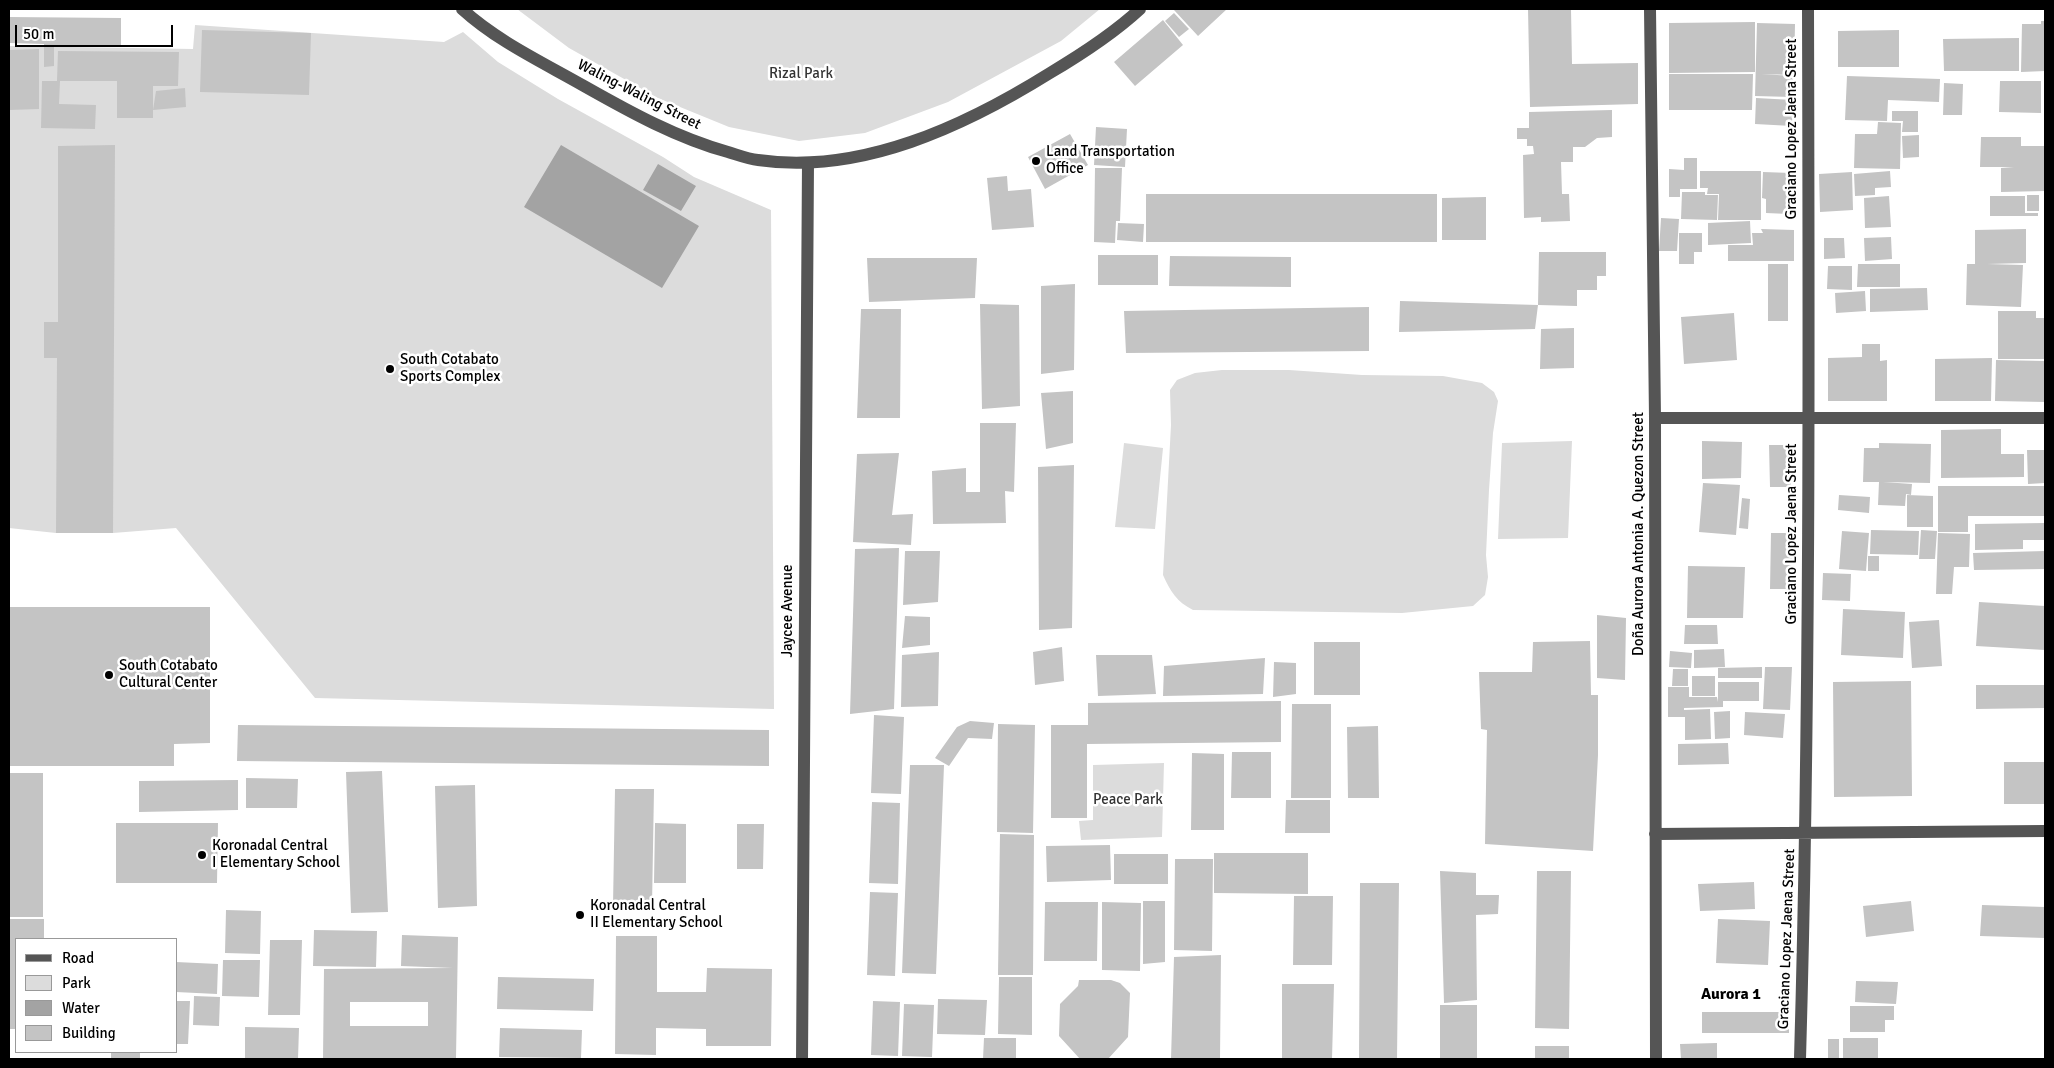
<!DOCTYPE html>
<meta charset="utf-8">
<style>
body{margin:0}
#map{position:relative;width:2054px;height:1068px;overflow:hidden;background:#fff;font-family:Signika,sans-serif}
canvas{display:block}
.frame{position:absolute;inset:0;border:10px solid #000;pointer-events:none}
.legend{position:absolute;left:15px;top:938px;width:162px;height:115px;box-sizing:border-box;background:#fff;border:1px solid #999;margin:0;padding:6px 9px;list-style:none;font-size:15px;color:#000}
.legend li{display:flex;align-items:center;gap:10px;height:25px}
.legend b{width:25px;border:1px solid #999}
.scale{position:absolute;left:15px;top:25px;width:158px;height:22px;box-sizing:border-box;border:2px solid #000;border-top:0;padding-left:6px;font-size:15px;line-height:18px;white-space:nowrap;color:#000;-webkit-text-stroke:4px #fff;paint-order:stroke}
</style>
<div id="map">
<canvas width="2054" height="1068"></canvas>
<div class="frame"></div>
<ul class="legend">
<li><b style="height:6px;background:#555"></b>Road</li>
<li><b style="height:14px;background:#dcdcdc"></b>Park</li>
<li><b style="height:14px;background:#a3a3a3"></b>Water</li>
<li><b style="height:14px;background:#c4c4c4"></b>Building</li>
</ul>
<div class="scale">50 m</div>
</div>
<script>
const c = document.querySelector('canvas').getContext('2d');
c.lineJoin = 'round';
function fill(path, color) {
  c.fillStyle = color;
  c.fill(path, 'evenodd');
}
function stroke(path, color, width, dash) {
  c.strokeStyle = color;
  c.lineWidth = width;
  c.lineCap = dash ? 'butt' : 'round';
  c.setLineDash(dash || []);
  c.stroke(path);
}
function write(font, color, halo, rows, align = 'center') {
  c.font = font + ' Signika,sans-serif';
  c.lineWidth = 5;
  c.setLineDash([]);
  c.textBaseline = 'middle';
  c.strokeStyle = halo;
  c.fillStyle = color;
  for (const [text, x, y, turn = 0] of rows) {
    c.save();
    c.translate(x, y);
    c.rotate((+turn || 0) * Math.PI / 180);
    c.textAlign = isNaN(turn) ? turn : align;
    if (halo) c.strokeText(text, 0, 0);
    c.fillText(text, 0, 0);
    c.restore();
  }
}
const green = new Path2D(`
 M517 9H1100L1061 41 948 102 865 133 799 141 729 127 658 98 569 48Z
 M195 25 444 42 463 32 498 62 558 99 663 157 694 177 771 210 774 709 315 698 176 528 113 533H56L9 528V46L193 49Z
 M1222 370H1289L1362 375 1443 376 1482 383 1494 392 1498 401 1493 433 1489 490 1486 555 1488 577 1485 595 1473 606 1402 613 1193 610C1177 602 1170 591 1163 575L1171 425 1170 390 1177 380 1195 373Z
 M1572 441 1568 538 1498 539 1502 443Z
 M1124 443 1163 448 1155 529 1115 527Z
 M1164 763 1162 837 1081 840 1079 821 1093 820V765Z`);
const water = new Path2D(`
 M561 145 699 226 662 288 524 207Z
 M658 164 696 186 681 211 643 190Z`);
const building = new Path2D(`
 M1175 9H1227L1198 36 1174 10Z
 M1528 9H1571L1572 64 1638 63V104L1530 107Z
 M1174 13 1189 29 1179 37 1165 21Z
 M9 17 121 18V47L54 46V66L44 67V44L9 43Z
 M1163 20 1183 45 1135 86 1114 62Z
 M2041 21H2045V71L2021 72 2022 24H2041Z
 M1755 22V72L1669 73V23Z
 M1757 23 1795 24 1794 75 1761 74 1793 76 1792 97 1755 96Z
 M202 30 311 33 309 95 200 92Z
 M1899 30V67H1838V31Z
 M2019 38V71H1944L1943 39Z
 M39 49V109L9 110V50Z
 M58 51 179 52 178 86H153V118H117V81H60L59 104 96 105 95 129 41 128 42 81H57Z
 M1669 74H1753L1752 110H1669Z
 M1847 76 1940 79 1939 102 1888 100 1887 121 1845 120Z
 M2000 81H2041V113L1999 112Z
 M1944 83 1963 84 1962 115H1943Z
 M185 88 186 107 153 110 156 91Z
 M1756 98 1793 100 1792 126 1755 124Z
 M1612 110V137L1597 138 1585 147H1573V162H1561L1562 194H1569L1570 221 1541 222V217L1524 218 1523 155 1534 154 1533 146H1527V139H1517V128H1529V112Z
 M1892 111H1918V132H1902L1903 121H1892Z
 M1878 122 1901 123 1900 169 1854 168 1855 134H1877Z
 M1096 127 1127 129 1125 167 1094 165Z
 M1070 134 1088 165 1045 189 1028 157Z
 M1919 135V157L1903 158 1902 136Z
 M1981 137H2021V146H2045V191L2001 192V168L2014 167H1980Z
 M115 145 113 533H56L57 358H44V322H58V146Z
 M1684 158H1697V189H1680V197H1669V169L1684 170Z
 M1095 168H1122L1120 221H1116L1115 243 1094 242Z
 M1700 171H1761V220H1718L1719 194H1707L1708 188H1700Z
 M1890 171 1891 187 1875 188V195L1855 196 1854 174Z
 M1763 172 1791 173 1789 214 1766 213V199L1762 198Z
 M1852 172 1853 210 1820 212 1819 174Z
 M1007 176 1008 191 1031 189 1034 227 992 230 987 178Z
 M1682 192H1705V195H1718L1717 220 1681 219Z
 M1146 194H1437V242H1146Z
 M2027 195H2039V211H2027Z
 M1889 196 1891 227 1865 228 1864 198Z
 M1990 196H2025V213H2038V216H1990Z
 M1486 197V240H1442V198Z
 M1661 218 1679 219 1677 251H1659Z
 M1750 221 1751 243 1708 245V223Z
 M1118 223 1144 224 1143 242 1117 240Z
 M1761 229 1794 230V261H1728V245H1753L1752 233H1763Z
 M2026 229V263L1987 264 2023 265 2021 307 1966 305 1967 264H1975V230Z
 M1679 233H1702V252H1694V264H1679Z
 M1891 237 1892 259 1865 261 1864 238Z
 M1824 238H1844L1845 258 1824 259Z
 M1539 252H1606V276H1597V290H1577V306L1538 305Z
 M1098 255H1158V285H1098Z
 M1170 256 1291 257V287L1169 286Z
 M867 258H977L975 298 869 302Z
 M1768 264H1788V321H1768Z
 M1858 264H1900V287H1857Z
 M1828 266H1852V290L1827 289Z
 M1075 284 1074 370 1041 374V286Z
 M1927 288 1928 310 1870 312V289Z
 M1865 291 1866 311 1836 313 1835 293Z
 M1400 301 1538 305 1535 329 1399 332Z
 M980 304 1019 305 1020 406 982 409Z
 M1369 307V351L1126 353 1124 311Z
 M861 309H901L900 418H857Z
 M1998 311H2036V318H2044L2045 359H1998Z
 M1734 313 1737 360 1684 364 1681 317Z
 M1574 328V368L1540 369 1541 329Z
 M1862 344H1880V361L1887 360V401H1828V358L1862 357Z
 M1992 358 1991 401H1935V359Z
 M1996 360 2045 361V402L1995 401Z
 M1073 391V443L1046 449 1041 393Z
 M980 423H1016L1014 492 1005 491 1006 523 933 524 932 471 966 468V492H980Z
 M2001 429V454H2024V477L1941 478V430Z
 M1702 441 1742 442 1741 478 1702 479Z
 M1879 443 1931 444 1930 483 1883 482 1912 484 1911 495 1906 494 1905 506 1878 505 1879 482H1863L1864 448H1879Z
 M1769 445H1790L1791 487H1770Z
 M2027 450H2045V483L2028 484Z
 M899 453 892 515 913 514 911 545 853 542 857 454Z
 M1074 465 1072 628 1039 630 1038 467Z
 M1703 483 1740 485 1736 535 1699 532Z
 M1938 486H2045V516H1968V532H1938Z
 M1839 495 1870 497 1869 513 1838 510Z
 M1907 495 1933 496V527H1907Z
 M1742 498 1750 499 1748 529 1739 528Z
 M2045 523V540H2023V549L1975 550V524Z
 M1871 530 1919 531 1918 555 1870 554Z
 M1921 530 1937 531 1935 559H1919Z
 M1842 531 1869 533 1866 571 1839 569Z
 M1771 533H1792V589H1770Z
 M1938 533 1970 534 1969 567H1954L1952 594H1936Z
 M899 548 894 709 850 714 855 549Z
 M905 551H940L938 602 903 605Z
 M2045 551V569L1974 570 1973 553Z
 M1868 556H1879V571H1868Z
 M1688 566 1745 567 1743 618H1687Z
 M1823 573 1851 574 1850 601 1822 600Z
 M1979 602 2045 606V650L1976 646Z
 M9 607H210V743L174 744V766H9Z
 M1843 609 1905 612 1903 658 1841 655Z
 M1597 615 1626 618 1625 680 1597 678Z
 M905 616 930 617V645L902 648Z
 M1939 620 1942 666 1912 668 1909 622Z
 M1685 625H1717L1718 644H1684Z
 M1590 641 1591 695H1598V755L1593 851 1485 844 1487 730 1481 729 1479 672H1532L1533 642Z
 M1314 642H1360V695H1314Z
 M1062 647 1064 681 1035 685 1033 652Z
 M1724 649 1725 667 1694 668V650Z
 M1670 651 1692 653 1691 668 1669 667Z
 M939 652 938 706 901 707 902 655Z
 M1096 655H1152L1156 694 1098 696Z
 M1265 658 1263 694 1163 696 1164 666Z
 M1274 662 1296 663V694L1273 697Z
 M1762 667V678H1718V668Z
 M1765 667H1792L1790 710 1763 709Z
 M1673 669H1688V686H1672Z
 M1692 676H1715V696H1692Z
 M1911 681 1912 796 1834 797 1833 682Z
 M1718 682H1759V701H1723V707L1684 708V710L1710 709 1711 739 1685 740V717H1668V687H1689V697H1717L1718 702Z
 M1976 685H2045V708L1976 709Z
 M1281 701V742L1087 744V818H1051V725H1088V703Z
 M1292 704H1331V798H1291Z
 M1730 711V738L1715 739 1714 712Z
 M1745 712 1785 714 1783 738 1744 735Z
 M874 715 904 717 901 794 871 793Z
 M970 721 994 723 992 739 968 738 949 766 935 758 957 727Z
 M998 724 1035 725 1033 833 997 832Z
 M238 725 769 730V766L237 761Z
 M1378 726 1379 798H1348L1347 727Z
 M1728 743 1729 764 1678 765V744Z
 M1232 752H1271V798H1231Z
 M1192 753 1224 754V830H1191Z
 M2004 762H2045V804H2004Z
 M910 765H944L936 974 902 973Z
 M382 771 388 912 351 913 346 772Z
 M9 773H43V917H9Z
 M246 778 298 779 297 808H246Z
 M238 780V810L139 812V781Z
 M475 785 477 906 438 908 435 786Z
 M615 789H654L652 906H613Z
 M1286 800H1330V833H1285Z
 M872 802 900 803 898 884 869 883Z
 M116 823H218L217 883H116Z
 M655 823 686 824V883H654Z
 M737 824H764L763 869H737Z
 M1000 834 1034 835 1033 975H998Z
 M1110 845 1111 880 1047 882 1046 846Z
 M1214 853H1308V894L1214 893Z
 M1114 854H1168V884H1114Z
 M1175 859H1213L1212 951 1174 950Z
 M1440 871 1476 873V895H1499L1498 914 1476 915 1477 1000 1444 1003Z
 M1537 871H1571L1569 1029 1535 1028Z
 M1754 882 1755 909 1700 911 1698 884Z
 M1360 883H1399L1397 1059H1359Z
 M870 892 898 893 895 976 867 975Z
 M1294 896H1333L1332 965H1293Z
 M1143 901H1165V962L1143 964Z
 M1911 901 1914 931 1866 937 1863 906Z
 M1045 902H1098L1097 961H1044Z
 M1102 902 1141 903 1140 971 1102 970Z
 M1982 905 2045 907V938L1980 936Z
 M226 910 261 911 260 954 225 953Z
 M9 919H44V939H16V1029H9Z
 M1718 919 1770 921 1768 965 1716 963Z
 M314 930 377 931 376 967 313 966Z
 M402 935 458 937 456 1058 323 1059 324 969 453 968 401 966ZM350 1002H428V1026H350Z
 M616 936H657V992H706L707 968 772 969 771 1046H706V1029L656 1028V1055L615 1054Z
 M270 940H302L300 1015H268Z
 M1221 955 1220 1059H1171L1174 957Z
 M223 960H260L259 997 222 996Z
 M176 962 218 964 217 994 176 992Z
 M498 977 594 979 593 1011 497 1009Z
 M999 977H1032V1035L998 1034Z
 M1079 980H1111L1120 983 1130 993 1128 1037 1108 1059H1080L1059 1036 1060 1004 1078 986Z
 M1856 981 1898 982 1896 1004 1855 1002Z
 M1282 984H1334L1332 1059H1282Z
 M194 996 220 997 219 1026 193 1025Z
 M938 999 987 1000 985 1035 937 1034Z
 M176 1001H190L188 1044H176Z
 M873 1001 900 1002 898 1056 871 1055Z
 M904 1004 934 1005 932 1057 902 1056Z
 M1440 1005H1477V1059H1440Z
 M1850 1006H1894V1020H1885V1032H1850Z
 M1702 1012H1789V1033H1702Z
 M245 1027 299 1028 298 1059H245Z
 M500 1028 582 1030 581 1058 499 1057Z
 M984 1038H1016V1059H983Z
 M1843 1038H1878V1059H1843Z
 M1828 1039H1839V1059H1828Z
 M1717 1043V1059H1681L1680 1044Z
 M1535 1046H1569V1059H1535Z
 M111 1052H140V1059H111Z`);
const minor = new Path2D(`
 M462 9C497 41 542 62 584 86 630 112 677 138 728 152 738 155 748 159 758 160 861 175 965 126 1050 73 1082 54 1113 34 1140 9
 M1650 9 1655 418 1656 1059
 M1655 418H2045
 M1655 834C1785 832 1915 833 2045 831
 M802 1059 808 163
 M1800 1059C1810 709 1809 359 1808 9`);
const markers = [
 [1036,161,5,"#000"],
 [390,369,5,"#000"],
 [109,675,5,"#000"],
 [202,855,5,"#000"],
 [580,915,5,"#000"]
];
const parkNames = [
 ["Rizal Park",801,74],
 ["Peace Park",1128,800]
];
const streetNames = [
 ["Waling-Waling Street",639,95,27],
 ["Graciano Lopez Jaena Street",1792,129,-90],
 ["Doña Aurora Antonia A. Quezon Street",1639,534,-90],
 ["Graciano Lopez Jaena Street",1792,534,-90],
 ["Jaycee Avenue",788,611,-90],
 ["Graciano Lopez Jaena Street",1787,939,-88]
];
const poiNames = [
 ["Land Transportation",1046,152],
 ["Office",1046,169],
 ["South Cotabato",400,360],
 ["Sports Complex",400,377],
 ["South Cotabato",119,666],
 ["Cultural Center",119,683],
 ["Koronadal Central",212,846],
 ["I Elementary School",212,863],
 ["Koronadal Central",590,906],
 ["II Elementary School",590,923]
];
const neighbourhoodNames = [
 ["Aurora 1",1731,995]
];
fill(green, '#dcdcdc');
fill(water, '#a3a3a3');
fill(building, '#c4c4c4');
stroke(minor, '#555', 12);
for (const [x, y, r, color] of markers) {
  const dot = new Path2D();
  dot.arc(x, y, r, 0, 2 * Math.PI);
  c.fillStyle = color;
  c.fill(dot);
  stroke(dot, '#fff', 2);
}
write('15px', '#333', '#fff', parkNames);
write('15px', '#000', '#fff', streetNames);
write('15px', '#000', '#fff', poiNames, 'left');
write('bold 16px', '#000', '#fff', neighbourhoodNames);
</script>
